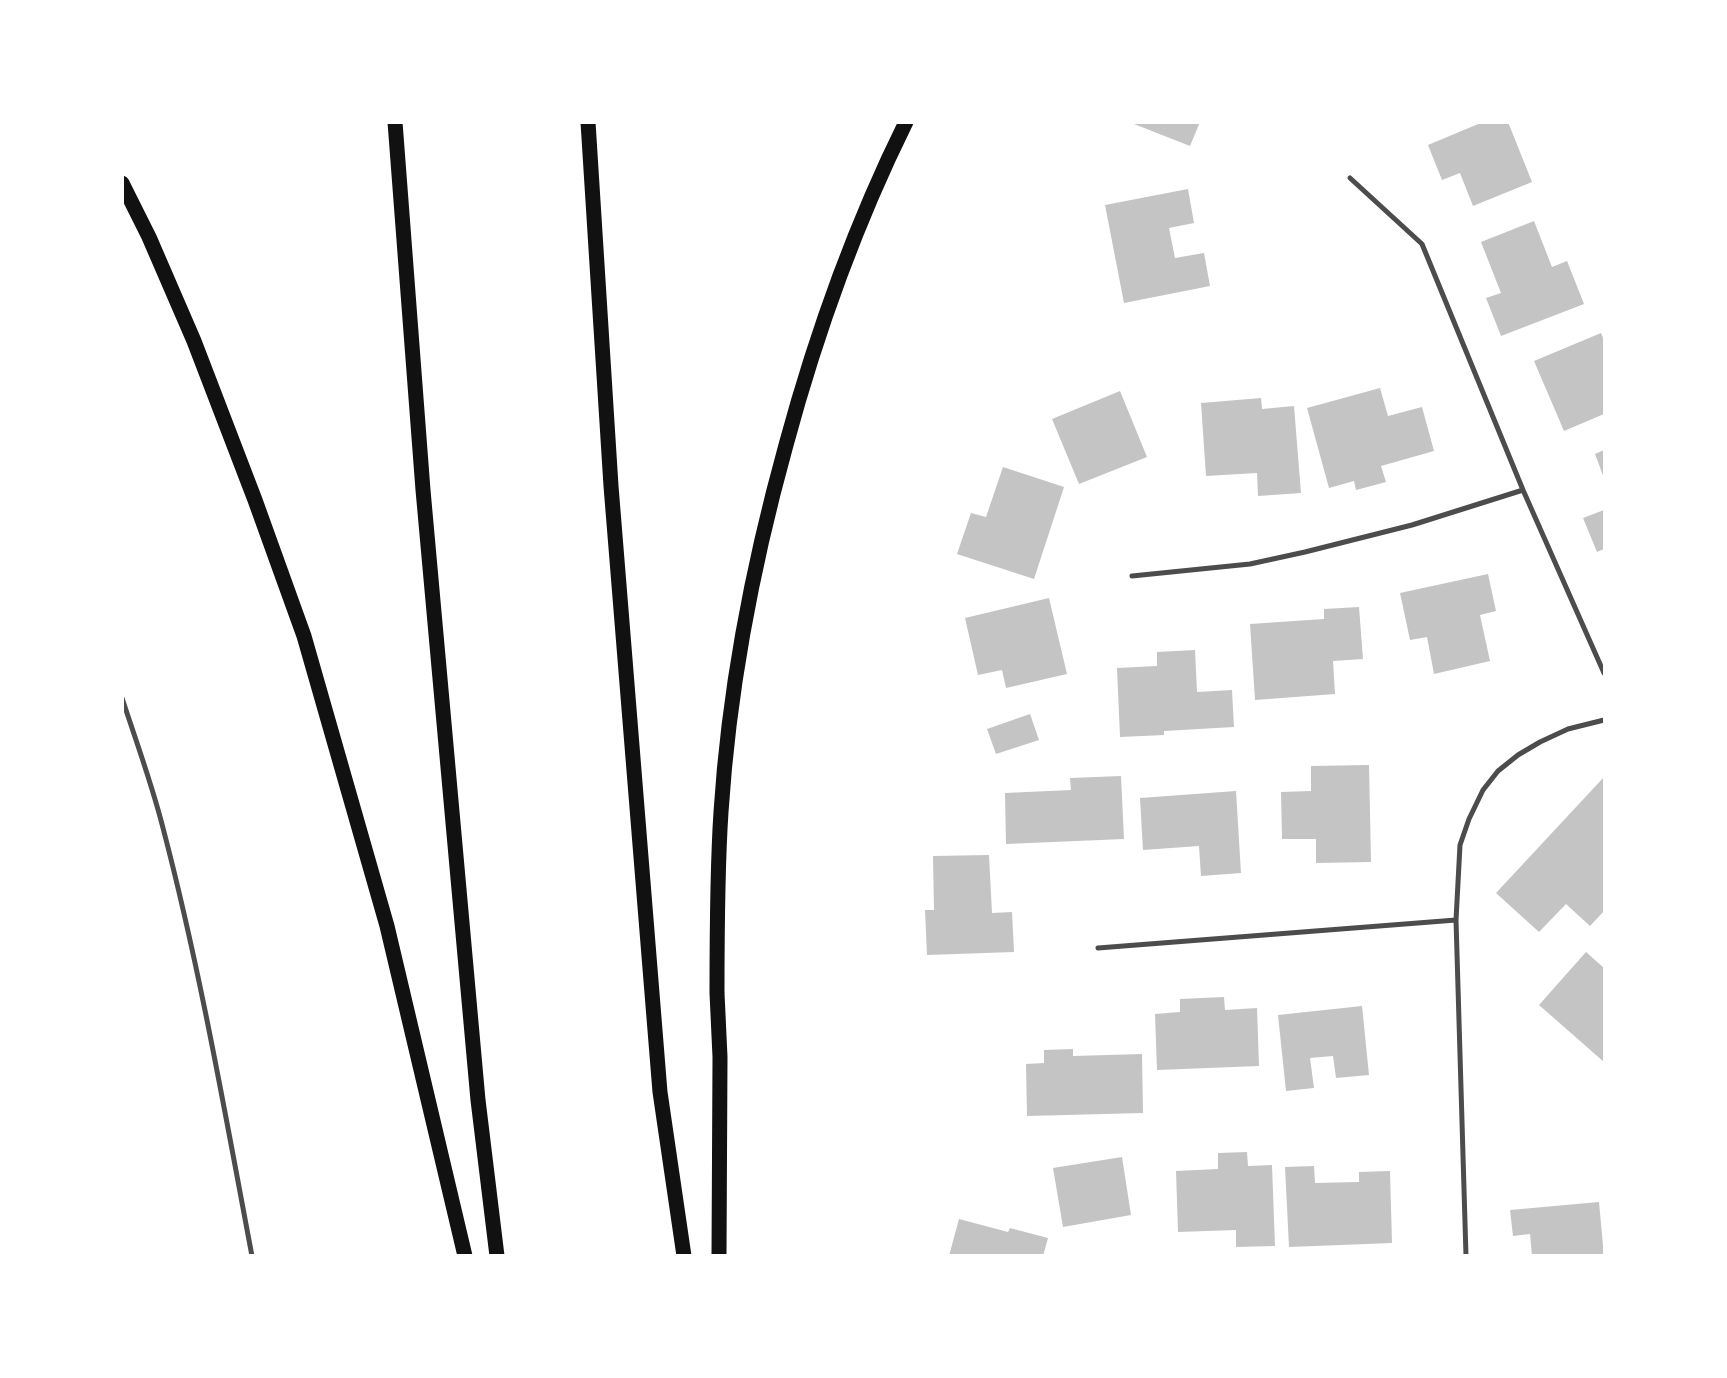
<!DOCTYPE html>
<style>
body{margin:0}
#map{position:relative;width:1727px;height:1378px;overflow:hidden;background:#fff;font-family:"IBM Plex Sans",sans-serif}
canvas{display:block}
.frame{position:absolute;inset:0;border:124px solid #fff;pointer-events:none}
</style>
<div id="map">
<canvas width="1727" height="1378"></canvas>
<div class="frame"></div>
</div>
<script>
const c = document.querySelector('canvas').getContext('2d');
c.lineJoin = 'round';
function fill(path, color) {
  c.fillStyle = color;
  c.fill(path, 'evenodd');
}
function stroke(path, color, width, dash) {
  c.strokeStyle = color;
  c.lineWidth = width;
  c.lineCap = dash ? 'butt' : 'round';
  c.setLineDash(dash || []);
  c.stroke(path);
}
const building = new Path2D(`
 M1135 122H1200L1190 146 1134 124Z
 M1483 122H1508L1532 182 1473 206 1460 173 1442 180 1428 145Z
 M1188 189 1194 223 1169 228 1175 258 1204 253 1210 286 1124 303 1105 205Z
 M1534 221 1552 267 1567 261 1584 304 1501 336 1486 298 1501 293 1481 242Z
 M1601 333 1604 340V414L1564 431 1534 361Z
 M1380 388 1388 416 1422 407 1434 451 1381 466 1386 482 1356 490 1354 481 1329 488 1307 408Z
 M1120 391 1147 457 1079 484 1052 419Z
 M1261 398 1262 409 1294 406 1301 493 1258 496 1257 473 1206 476 1201 403Z
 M1604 450V478L1595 454Z
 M1003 467 1064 487 1034 579 957 554 971 513 986 517Z
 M1604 510V549L1597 552 1583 518Z
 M1488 574 1496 611 1480 615 1490 661 1434 674 1427 637 1410 640 1400 593Z
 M1049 598 1067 674 1006 688 1002 670 978 675 965 618Z
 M1359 607 1363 659 1333 661 1335 694 1255 700 1250 624 1324 619V609Z
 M1195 650 1197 692 1232 690 1234 727 1164 731V735L1120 737 1117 668 1157 666V652Z
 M1030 714 1039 740 996 754 987 729Z
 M1369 765 1371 862 1316 863V839H1282L1281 792 1311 791V766Z
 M1121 776 1124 839 1006 844 1005 793 1071 790 1070 778Z
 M1604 777V911L1590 926 1566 904 1539 932 1496 893Z
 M1236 791 1241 873 1201 876 1199 846 1143 850 1140 798Z
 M989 855 992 913 1012 912 1014 952 927 955 925 910H934L933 856Z
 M1586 952 1604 968V1062L1539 1005Z
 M1224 997 1225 1010 1257 1008 1259 1066 1157 1070 1155 1014 1180 1012V999Z
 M1362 1006 1369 1075 1336 1078 1333 1056 1310 1058 1314 1088 1286 1091 1278 1015Z
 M1073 1049V1056L1142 1054 1143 1113 1027 1116 1026 1064 1044 1063V1050Z
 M1247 1152 1248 1166 1272 1165 1275 1246 1236 1247V1230L1178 1232 1176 1171 1218 1169V1153Z
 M1122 1157 1131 1215 1063 1227 1053 1168Z
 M1314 1166 1315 1183 1359 1182V1172L1390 1171 1392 1243 1289 1247 1285 1167Z
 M1599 1202 1604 1256H1532L1530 1234 1513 1236 1510 1210Z
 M959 1219 1008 1232 1010 1228 1048 1238 1043 1256H949Z`);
const minor = new Path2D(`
 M1350 178 1422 244 1523 490 1604 673
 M1132 576 1250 564 1305 552 1412 525 1523 490
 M122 698C136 741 152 784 163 828 200 969 225 1113 252 1256
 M1098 948 1456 920
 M1466 1256 1456 920 1460 845 1469 819 1483 790 1498 771 1518 755 1540 742 1568 729 1604 720`);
const motorway = new Path2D(`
 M395 122 423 490 478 1100 497 1256
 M588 122 611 486 660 1092 684 1256
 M122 183 149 237 194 341 255 500 304 636 387 926 465 1256
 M719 1256C719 1189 720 1123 720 1057 719 1036 718 1014 717 993 717 932 717 872 721 812 729 687 753 564 786 445 816 334 855 225 906 122`);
fill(building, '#c4c4c4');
stroke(minor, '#4c4c4c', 5);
stroke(motorway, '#111', 15);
</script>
